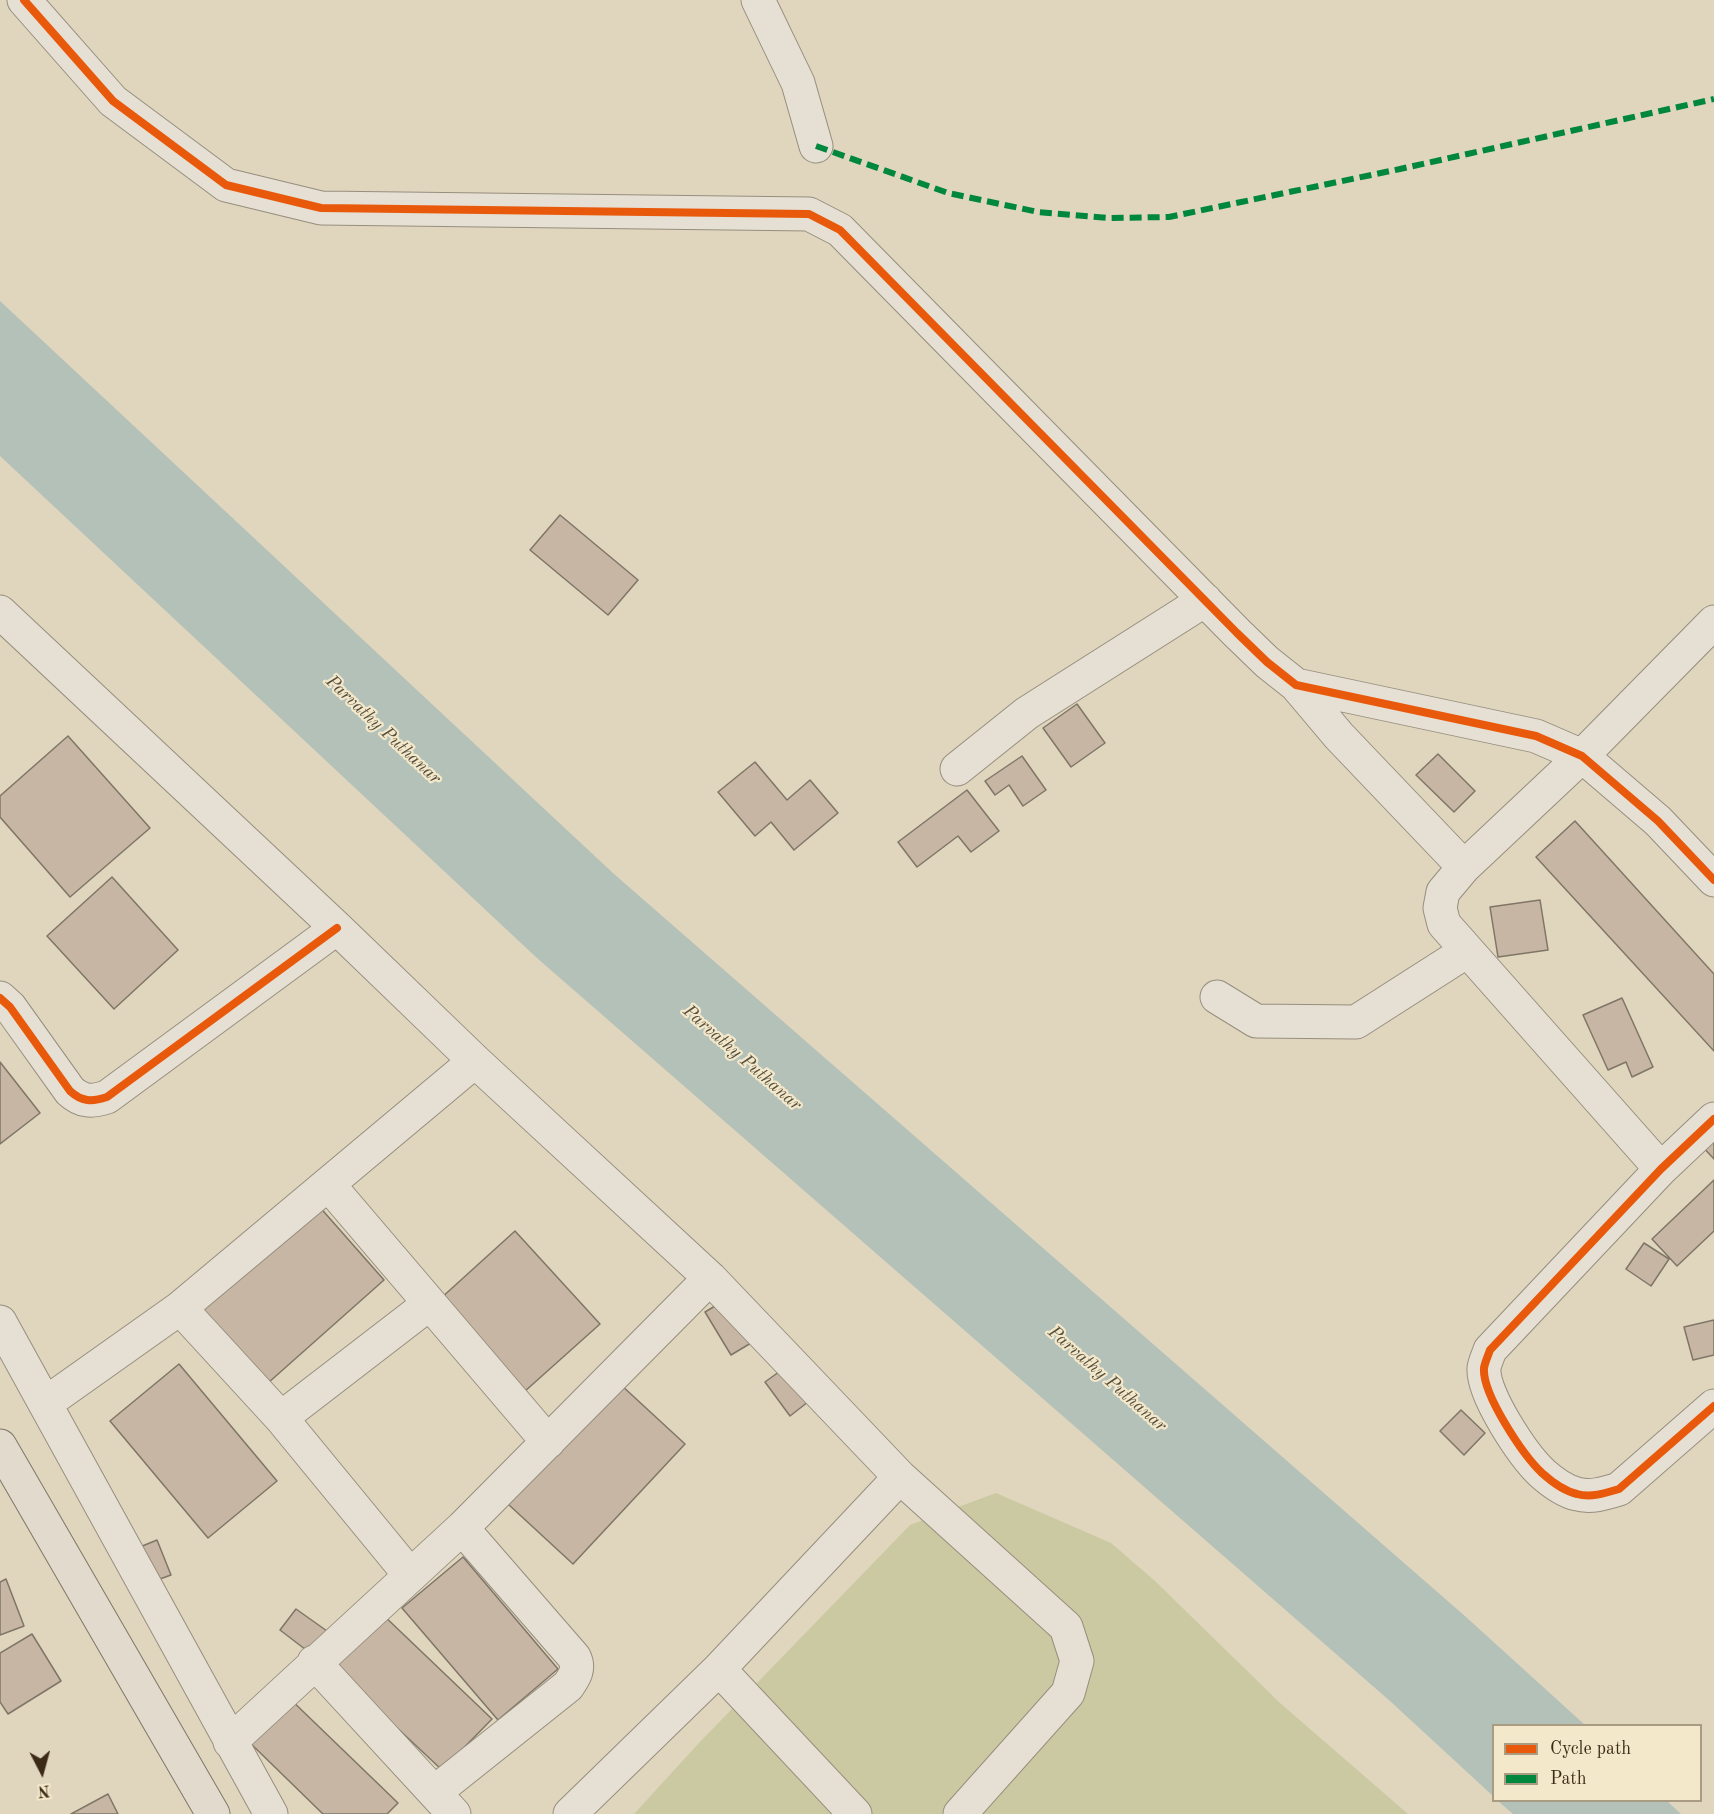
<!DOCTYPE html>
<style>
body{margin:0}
#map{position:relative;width:1714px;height:1814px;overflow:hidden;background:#e0d5bd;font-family:"Old Standard TT",serif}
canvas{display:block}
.legend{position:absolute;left:1492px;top:1724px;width:210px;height:78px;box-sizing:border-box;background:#f4e8cb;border:2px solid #aa9c82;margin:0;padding:8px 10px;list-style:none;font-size:18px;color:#3b2a15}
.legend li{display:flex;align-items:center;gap:12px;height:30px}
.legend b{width:30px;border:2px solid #aa9c82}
.north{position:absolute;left:12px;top:1742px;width:60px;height:60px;-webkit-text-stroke:4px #f4e8cb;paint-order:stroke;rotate:174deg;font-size:16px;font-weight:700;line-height:24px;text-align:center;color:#3b2a15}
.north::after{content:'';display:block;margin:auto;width:21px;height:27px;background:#3b2a15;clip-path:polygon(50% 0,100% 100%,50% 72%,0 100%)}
</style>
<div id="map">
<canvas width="1714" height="1814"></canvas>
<ul class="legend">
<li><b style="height:8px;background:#e8590c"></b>Cycle path</li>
<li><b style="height:8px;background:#00873e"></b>Path</li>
</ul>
<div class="north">N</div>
</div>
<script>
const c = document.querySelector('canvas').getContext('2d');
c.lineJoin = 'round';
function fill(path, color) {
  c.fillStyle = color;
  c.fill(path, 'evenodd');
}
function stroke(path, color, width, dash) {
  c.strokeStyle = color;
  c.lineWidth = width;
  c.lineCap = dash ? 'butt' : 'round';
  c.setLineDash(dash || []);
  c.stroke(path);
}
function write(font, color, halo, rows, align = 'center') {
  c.font = font + ' "Old Standard TT",serif';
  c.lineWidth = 4.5;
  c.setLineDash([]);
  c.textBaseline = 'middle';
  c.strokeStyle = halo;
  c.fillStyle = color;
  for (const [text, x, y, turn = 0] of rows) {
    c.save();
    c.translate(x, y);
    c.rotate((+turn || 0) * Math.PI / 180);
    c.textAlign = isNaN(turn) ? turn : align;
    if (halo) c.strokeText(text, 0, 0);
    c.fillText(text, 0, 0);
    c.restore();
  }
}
const green = new Path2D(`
 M996 1493 1111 1543 1155 1581 1280 1703 1408 1814H634L698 1744 910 1525Z`);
const water = new Path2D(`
 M0 301 614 874 1466 1617 1585 1725 1494 1726 1493 1796 1390 1701 537 958 0 456Z
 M1498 1801H1667L1681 1814H1513Z`);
const building = new Path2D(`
 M560 515 638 580 608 615 530 550Z
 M1077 704 1105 743 1071 767 1043 728Z
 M68 736 150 828 70 897 0 817V796Z
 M1438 754 1475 791 1454 812 1416 775Z
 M1022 756 1046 790 1023 806 1009 785 995 795 985 781Z
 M755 762 787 800 810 780 838 813 794 850 771 822 755 836 718 792Z
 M967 790 999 831 971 852 958 836 917 867 898 842Z
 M1575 821 1714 974V1051L1536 857Z
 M112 877 178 950 114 1009 47 936Z
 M1540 900 1548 950 1498 957 1490 907Z
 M1622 998 1653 1067 1632 1077 1626 1062 1608 1070 1583 1015Z
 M0 1062 40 1113 0 1144Z
 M1714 1131V1159L1700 1144Z
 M1714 1180V1231L1677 1266 1652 1239Z
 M317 1204 384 1280 268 1383 200 1307Z
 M515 1231 600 1324 524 1392 440 1299Z
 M1644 1243 1669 1259 1651 1286 1626 1269Z
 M730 1297 756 1340 731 1355 705 1312Z
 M1714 1320V1355L1693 1360 1684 1327Z
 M179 1364 277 1481 208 1538 110 1421Z
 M787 1366 813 1398 790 1416 765 1382Z
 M620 1384 685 1444 573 1564 508 1504Z
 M1461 1410 1485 1433 1464 1455 1440 1431Z
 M157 1540 171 1575 149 1583 135 1549Z
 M463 1557 558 1669 498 1720 402 1608Z
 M6 1579 24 1626 0 1635V1582Z
 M296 1609 327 1631 310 1653 280 1630Z
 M380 1612 492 1719 442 1770 330 1665Z
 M32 1634 61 1681 8 1714 0 1702V1653Z
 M286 1695 398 1803 387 1814H323L245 1738Z
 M108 1794 118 1814H71Z`);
const minor = new Path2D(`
 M24 0 113 101 226 185 321 208 809 214 840 230 1237 633 1267 662 1296 685 1536 736 1582 756 1658 821 1714 880
 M758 0 798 83 816 146
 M0 612 337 928 475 1061 710 1278 900 1477 1066 1627 1077 1661 1068 1693 960 1814
 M1296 685 1339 736 1464 867
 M957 769 1027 713 1205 600
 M1217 997 1256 1021 1356 1022 1467 951
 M0 998 10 1007 70 1091C82 1102 92 1102 107 1097L337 928
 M1714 1119 1661 1169 1490 1350C1488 1356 1485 1362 1484 1368 1482 1394 1523 1455 1542 1473 1552 1482 1564 1491 1577 1494 1591 1498 1606 1493 1619 1489L1714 1406
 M1661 1169 1444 924 1440 908 1443 892 1464 867 1582 756 1714 622
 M328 1184 548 1442
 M180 1308 281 1418 410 1575
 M0 1322 271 1814
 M46 1403 180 1308 475 1061
 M281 1418 429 1304
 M314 1662 454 1814
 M719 1669 855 1814
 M230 1742 462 1528 710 1278
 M435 1792 568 1686C575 1676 580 1668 574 1657L462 1528
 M570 1814 719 1669 900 1477`);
const major = new Path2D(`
 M0 1446 213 1814`);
const quiet = new Path2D(`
 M816 146 948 193 1038 212 1108 218 1169 217 1400 169 1714 99`);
const cycleway = new Path2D(`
 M24 0 113 101 226 185 321 208 809 214 840 230 1237 633 1267 662 1296 685 1536 736 1582 756 1658 821 1714 880
 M0 998 10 1007 70 1091C82 1102 92 1102 107 1097L337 928
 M1714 1119 1661 1169 1490 1350C1488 1356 1485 1362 1484 1368 1482 1394 1523 1455 1542 1473 1552 1482 1564 1491 1577 1494 1591 1498 1606 1493 1619 1489L1714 1406`);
const waterNames = [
 ["Parvathy Puthanar",383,730,43],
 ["Parvathy Puthanar",742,1058,41],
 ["Parvathy Puthanar",1107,1379,41]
];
fill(green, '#cbc9a1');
fill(water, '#b3c1b9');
fill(building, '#c7b6a4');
stroke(building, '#7f7667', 1.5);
stroke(minor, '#968e7e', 35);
stroke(major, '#7f7667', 35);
stroke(minor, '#e6e0d4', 33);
stroke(major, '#e2dbcd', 33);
stroke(quiet, '#00873e', 6, [12, 6]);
stroke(cycleway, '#e8590c', 8);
write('italic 18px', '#544e3e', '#f4e8cb', waterNames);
</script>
